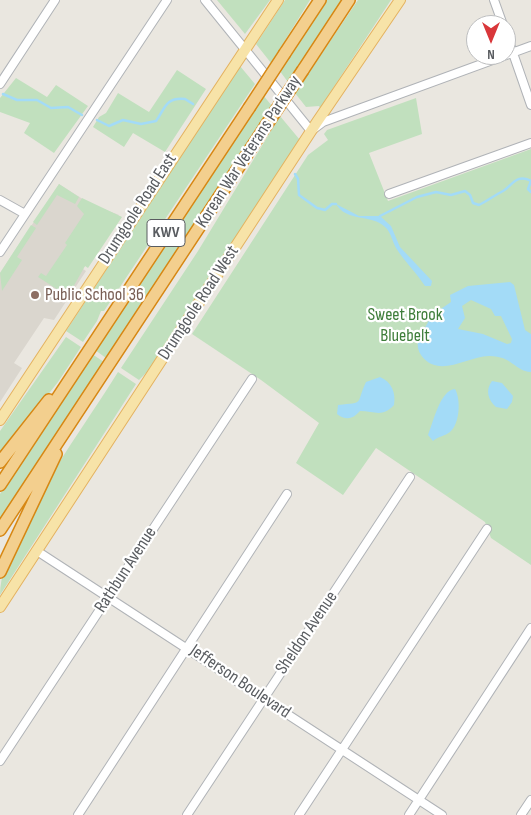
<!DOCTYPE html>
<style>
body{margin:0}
#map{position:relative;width:531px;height:815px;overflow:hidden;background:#eae7e0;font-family:"Sofia Sans Condensed",sans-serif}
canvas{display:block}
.north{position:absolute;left:466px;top:15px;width:50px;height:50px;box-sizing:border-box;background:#fff;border:1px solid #bdbebf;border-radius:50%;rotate:180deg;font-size:14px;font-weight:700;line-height:20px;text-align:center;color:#595c60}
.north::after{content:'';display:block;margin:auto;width:18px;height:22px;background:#d9373a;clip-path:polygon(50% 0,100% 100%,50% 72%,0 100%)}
</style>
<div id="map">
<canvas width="531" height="815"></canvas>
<div class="north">N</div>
</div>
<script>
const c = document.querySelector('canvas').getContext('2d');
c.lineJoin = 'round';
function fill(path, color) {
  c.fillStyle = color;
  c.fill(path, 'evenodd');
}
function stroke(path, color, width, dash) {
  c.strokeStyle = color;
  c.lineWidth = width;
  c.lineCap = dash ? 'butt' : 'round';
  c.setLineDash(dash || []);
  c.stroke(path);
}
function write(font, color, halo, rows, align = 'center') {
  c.font = font + ' "Sofia Sans Condensed",sans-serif';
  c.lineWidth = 4.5;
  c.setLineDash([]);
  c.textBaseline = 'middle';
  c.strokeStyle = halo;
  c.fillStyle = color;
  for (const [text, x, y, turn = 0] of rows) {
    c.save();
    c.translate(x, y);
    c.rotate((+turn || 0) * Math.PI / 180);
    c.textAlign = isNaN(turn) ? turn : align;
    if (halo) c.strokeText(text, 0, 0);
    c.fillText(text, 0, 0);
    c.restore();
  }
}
const education = new Path2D(`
 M59 184 89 203 119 215 83 269 86 271 54 320 44 318 14 363 22 368 0 402V273Z`);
const green = new Path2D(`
 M217 0H270L245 34Z
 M285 0H310L271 63 256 44Z
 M325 0H342L288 82 279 70Z
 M358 0H391L320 108 319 106 306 107 295 93Z
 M240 66 255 84 104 311H101L97 321 83 342 66 331Z
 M177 70 206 89 165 152 133 133 124 147 93 127 99 117 106 113 118 93 149 112Z
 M16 78 47 97 56 85 88 106 54 153 24 133 30 123 0 112V98Z
 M263 95 272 106 106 358 95 350Z
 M416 98 422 134 369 153 388 201 531 149V565L491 538 485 522 376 448 343 495 296 463 319 423 261 380 192 334 308 155 328 140 324 134 327 130Z
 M280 116 300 140 147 372 139 380 121 368 198 251Z
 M59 184 79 197 75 204 57 195 37 225 33 222Z
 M82 198 122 217 88 268 85 266 72 289 69 290 63 287 60 291 38 277 41 273 46 276 67 245 65 243 84 214 77 206Z
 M31 225 36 228 17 257 22 260 2 291 0 273Z
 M66 337 81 347 58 382 0 455V431Z
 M92 354 104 362 0 519V494Z
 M118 372 136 384 0 595C0 575 8 560 16 541 43 481 83 428 118 372Z`);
const water = new Path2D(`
 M336 204 359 216H380L391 226 400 247 432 281 431 286H425C416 272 404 261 396 248 392 241 391 232 385 227 372 214 346 222 336 204Z
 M510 282 514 285 525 330 531 334V372C514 371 513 356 489 356 466 357 438 379 421 355 418 351 417 345 418 341 422 330 431 321 433 309L438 311 451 302 450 295 468 286ZM471 300 491 309 495 316H501L512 339 511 343 507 344 483 334 458 329 465 318 462 306Z
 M380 377C392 382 396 393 394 405 382 418 375 411 360 411 353 419 346 421 337 414L338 405C366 402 355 405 366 382Z
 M492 381 502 383 513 396 512 402 507 409 496 407C488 400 485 390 492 381Z
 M455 389C461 399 460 424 450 432 445 436 439 436 433 441L428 435C433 423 440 390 455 389Z`);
const stream = new Path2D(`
 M3 94 17 100H37L51 108 68 107 82 115
 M97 120 109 126 123 120 141 124 156 121C165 109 165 97 185 99L193 104
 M295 174 298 179 299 195 317 208 325 210 332 204H336
 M380 216 417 197 436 192 451 195 465 191 470 195 473 203 479 205C487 201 495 195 503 191 512 186 516 173 531 181L528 189 531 192`);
const minor = new Path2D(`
 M205 0 311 131 323 122 531 46
 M494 0 503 25
 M506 33 531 105
 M0 84 55 0
 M389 194 531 143
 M0 200 25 214
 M0 252 167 0
 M37 551 442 815
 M0 761 252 379
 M78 815 287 494
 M187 815 410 477
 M299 815 487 529
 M409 815 531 628
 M521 815 531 800`);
const major = new Path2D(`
 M0 420 278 0
 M0 607 317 122 400 0`);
const highway = new Path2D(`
 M285 53 320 0
 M303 70 349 0
 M0 462 49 400
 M0 485 249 108
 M0 530 265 127
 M0 572 56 454`);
const highwayBridge = new Path2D(`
 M249 108 285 53
 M265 127 303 70`);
const markers = [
 [35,295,5,"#8d6e63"]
];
const shields = [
 [166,233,38]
];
const shieldNames = [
 ["KWV",166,233]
];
const streetNames = [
 ["Korean War Veterans Parkway",249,152,-57],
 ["Drumgoole Road East",138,209,-57],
 ["Drumgoole Road West",199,303,-57],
 ["Rathbun Avenue",126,570,-57],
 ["Sheldon Avenue",307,633,-56],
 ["Jefferson Boulevard",240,682,34]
];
const educationNames = [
 ["Public School 36",45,295]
];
const parkNames = [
 ["Sweet Brook",405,315],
 ["Bluebelt",405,336]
];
fill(education, '#dad6ce');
fill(green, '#c1e0be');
fill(water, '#a3dbf7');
stroke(stream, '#a3dbf7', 2.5);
stroke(minor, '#b0b3b7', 10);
stroke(major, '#e4b25f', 12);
stroke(highway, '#d78713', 14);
stroke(minor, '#fff', 8);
stroke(major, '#f7e3a8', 10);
stroke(highway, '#f3cf8e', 11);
stroke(highwayBridge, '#d78713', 14, []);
stroke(highwayBridge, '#f3cf8e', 11);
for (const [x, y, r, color] of markers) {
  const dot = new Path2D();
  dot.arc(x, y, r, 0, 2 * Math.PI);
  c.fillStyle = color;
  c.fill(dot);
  stroke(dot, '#fff', 2);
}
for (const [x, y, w] of shields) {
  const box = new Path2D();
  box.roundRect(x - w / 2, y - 13.5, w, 27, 4);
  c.fillStyle = '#fff';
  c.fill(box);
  stroke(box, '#595c60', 1);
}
write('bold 16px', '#595c60', null, shieldNames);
write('18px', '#595c60', '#fff', streetNames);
write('18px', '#785e54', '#fff', educationNames, 'left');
write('18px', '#3e7d3a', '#fff', parkNames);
</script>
